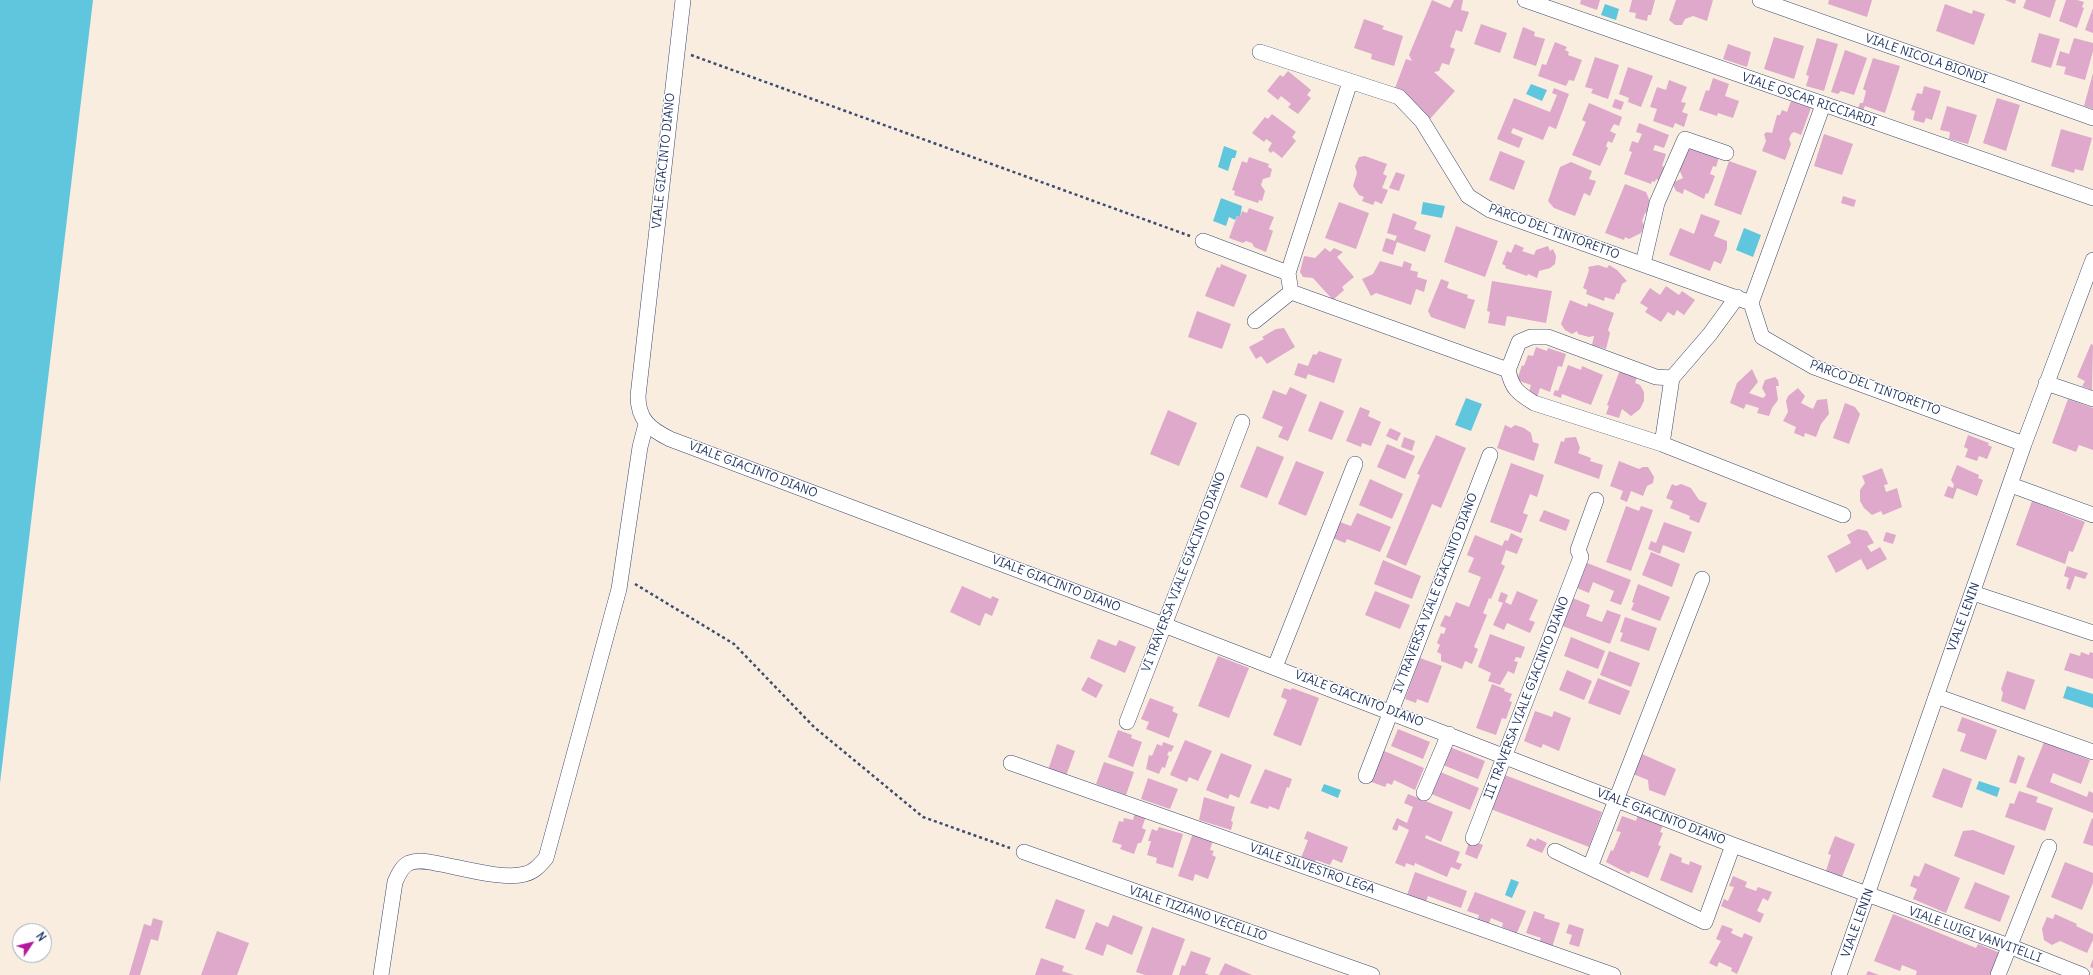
<!DOCTYPE html>
<style>
body{margin:0}
#map{position:relative;width:2093px;height:975px;overflow:hidden;background:#f9eddf;font-family:Delius,sans-serif}
canvas{display:block}
.north{position:absolute;left:12px;top:923px;width:40px;height:40px;box-sizing:border-box;background:#fff;border:1px solid #a4acbf;border-radius:50%;rotate:55deg;font-size:11px;font-weight:700;line-height:16px;text-align:center;color:#1b2f5e}
.north::after{content:'';display:block;margin:auto;width:14px;height:18px;background:#b5179e;clip-path:polygon(50% 0,100% 100%,50% 72%,0 100%)}
</style>
<div id="map">
<canvas width="2093" height="975"></canvas>
<div class="north">N</div>
</div>
<script>
const c = document.querySelector('canvas').getContext('2d');
c.lineJoin = 'round';
function fill(path, color) {
  c.fillStyle = color;
  c.fill(path, 'evenodd');
}
function stroke(path, color, width, dash) {
  c.strokeStyle = color;
  c.lineWidth = width;
  c.lineCap = dash ? 'butt' : 'round';
  c.setLineDash(dash || []);
  c.stroke(path);
}
function write(font, color, halo, rows, align = 'center') {
  c.font = font + ' Delius,sans-serif';
  c.lineWidth = 3;
  c.setLineDash([]);
  c.textBaseline = 'middle';
  c.strokeStyle = halo;
  c.fillStyle = color;
  for (const [text, x, y, turn = 0] of rows) {
    c.save();
    c.translate(x, y);
    c.rotate((+turn || 0) * Math.PI / 180);
    c.textAlign = isNaN(turn) ? turn : align;
    if (halo) c.strokeText(text, 0, 0);
    c.fillText(text, 0, 0);
    c.restore();
  }
}
const water = new Path2D(`
 M0 0H93L0 783Z
 M1605 4 1619 9 1616 20 1601 15Z
 M1531 84 1547 90 1542 101 1526 94Z
 M1224 146 1237 151 1235 158H1232L1228 171 1218 167Z
 M1221 198 1242 206 1240 217 1237 216 1235 220 1229 217 1226 226 1213 221Z
 M1423 202 1445 206 1442 218 1421 214Z
 M1744 228 1761 235 1753 257 1736 250Z
 M1466 398 1482 404 1471 431 1455 425Z
 M2067 686 2093 694V708L2063 698Z
 M1979 781 2000 788 1997 797 1976 789Z
 M1324 784 1341 790 1338 798 1321 791Z
 M1511 879 1519 882 1512 898 1505 895Z`);
const building = new Path2D(`
 M1432 0 1450 8 1454 0H1463L1461 10 1469 12 1462 32 1456 30 1450 47 1455 49 1449 65 1442 63 1439 71 1434 72 1455 91 1429 120 1395 88 1406 59 1412 61 1409 55Z
 M1581 0H1600L1597 10 1580 4Z
 M1632 0H1655L1651 15H1648L1647 21 1635 18 1636 13 1629 12Z
 M1676 0H1713L1707 21 1693 16 1685 19 1682 25H1675L1669 20Z
 M1829 0H1872L1867 17 1828 4Z
 M2005 0H2016L2015 4Z
 M2026 0H2056L2050 18 2023 8Z
 M2066 0H2077L2084 2 2082 7 2084 8 2077 28 2059 21Z
 M1945 4 1972 14 1973 10 1985 14 1974 45 1936 31Z
 M2093 8V33L2085 30Z
 M1364 19 1384 26 1382 29 1403 36 1394 66 1371 59 1372 54 1354 48Z
 M1481 24 1507 33 1500 53 1474 44Z
 M1523 27 1535 32 1534 36 1545 39 1536 66 1513 58Z
 M2039 33 2060 39 2051 68 2031 62Z
 M1774 37 1804 46 1794 79 1764 69Z
 M1817 38 1838 44 1824 91 1806 86 1809 76 1806 75Z
 M2074 38 2093 43V51L2085 80 2064 74 2066 67 2056 65 2060 51 2069 54Z
 M1555 42 1567 47 1565 50 1569 52 1568 55 1582 60 1574 81 1569 80 1566 86 1538 76 1542 64 1546 65Z
 M1728 44 1751 52 1747 67 1723 59Z
 M1845 50 1867 58 1854 95 1841 91 1838 94 1831 92Z
 M1595 57 1619 65 1608 99 1591 93 1593 89 1585 87Z
 M1873 58 1900 66 1885 113 1865 106 1863 110 1858 109 1860 103H1863L1866 91 1863 89Z
 M1628 67 1653 76 1641 107 1628 102 1629 98 1619 94Z
 M1288 71 1311 90 1307 95 1311 98 1298 114 1288 107 1291 104 1281 96 1278 100 1267 91 1280 75 1283 77Z
 M2093 73V109L2084 106Z
 M1713 78 1729 84 1725 96 1739 101 1733 118 1718 113 1717 116 1699 110 1706 90 1709 91Z
 M1669 80 1687 87 1681 102 1686 103 1682 112 1688 114 1684 127 1675 123 1673 128 1653 121 1657 109 1650 107 1657 87 1666 90Z
 M1924 86 1941 91 1932 120 1926 118 1924 123 1913 120 1915 111 1911 110 1917 93 1922 94Z
 M1554 88 1569 94 1556 129 1549 126 1543 140 1513 128 1511 133 1523 138 1519 148 1497 139 1514 98 1550 112 1557 95 1552 93Z
 M1997 98 2020 105 2006 151 1983 143Z
 M1615 99 1624 102 1621 110 1612 107Z
 M1791 101 1811 108 1801 135 1794 132 1791 134 1789 139 1791 144 1785 160 1762 151 1766 141 1764 134 1767 132 1772 133 1777 115H1780L1782 110 1787 112Z
 M1589 103 1622 117 1619 126 1614 124 1610 131 1616 134 1612 143 1608 141 1606 146 1608 148 1600 166 1572 155 1586 122 1582 120Z
 M1947 106 1977 115 1968 144 1949 139 1950 132 1940 130Z
 M1272 114 1296 132 1292 137 1296 141 1282 158 1273 151 1271 153 1268 150 1272 143 1266 139 1264 142 1252 133 1265 117 1268 119Z
 M1639 123 1669 135 1664 148 1655 145 1653 150 1666 154 1662 166 1665 167 1660 181 1656 179 1655 182 1652 181 1651 184 1624 174 1632 152 1629 151 1632 141 1638 143 1642 134 1636 132Z
 M2061 129 2092 138 2083 171 2075 169 2074 173 2051 166Z
 M1824 134 1853 144 1842 175 1814 166Z
 M1693 142 1719 157 1716 167 1713 166 1710 174 1715 176 1708 194 1706 193 1704 199 1684 189 1683 194 1676 191 1672 183 1683 178 1676 163 1686 159 1682 157Z
 M1500 151 1525 161 1514 190 1489 180Z
 M1365 156 1387 164 1383 174 1387 176 1382 188 1388 190 1382 204 1375 201 1373 205 1362 201 1364 197 1359 195 1353 186 1357 173 1355 166 1359 157Z
 M1249 157 1269 164 1268 167 1272 169 1270 177 1263 179 1261 185 1265 191 1262 201 1259 200 1258 203 1234 195 1235 191 1232 190 1242 161 1247 163Z
 M1729 161 1757 171 1741 215 1714 205Z
 M1571 162 1592 171 1589 179 1596 181 1590 196 1584 193 1575 216 1554 208 1548 201 1560 167Z
 M1396 172 1405 175 1399 191 1389 188Z
 M1625 184 1646 192 1651 204 1648 212 1645 213 1642 221 1644 225 1641 233 1629 239 1625 237 1624 240 1605 233Z
 M1843 196 1856 200 1854 207 1841 203Z
 M1339 202 1369 213 1356 249 1325 238Z
 M1249 208 1274 217 1269 229 1273 231 1266 252 1254 247 1252 243 1246 241 1243 243 1229 238 1237 216 1240 217 1242 211 1247 213Z
 M1393 213 1417 222 1414 229 1431 235 1425 252 1397 242 1393 255 1382 251 1386 238 1395 241 1397 236 1387 233Z
 M1701 214 1720 221 1714 236 1727 241V249L1721 264 1714 261 1710 271 1669 255 1680 228 1694 234Z
 M1456 226 1498 241 1485 277 1444 262Z
 M1515 244 1524 248 1522 251 1534 255 1536 250 1548 246 1550 251 1553 249 1556 256 1555 264 1550 268 1539 271 1537 278 1528 274 1527 276 1505 268 1506 266 1502 264 1507 251 1511 253Z
 M1325 248 1330 252 1334 248 1343 252 1337 257 1354 277 1342 287 1344 290 1333 300 1313 278 1303 277 1300 272 1304 256 1315 258Z
 M1380 261 1402 267 1404 261 1412 264 1410 270 1418 272 1417 277 1427 280 1424 292 1416 289 1411 305 1376 293 1371 296 1362 279 1373 274Z
 M1221 264 1247 275 1234 307 1205 296 1217 267 1220 268Z
 M1598 265 1607 268 1609 265 1617 270 1627 281 1622 284 1619 294 1617 293 1614 300 1605 297 1604 301 1586 294 1587 290 1583 288 1589 270 1588 267Z
 M1441 279 1449 282 1447 288 1468 295 1467 298 1475 300 1465 329 1431 317 1428 311Z
 M1492 281 1552 291 1546 323 1507 316 1505 326 1488 323 1490 312 1487 311Z
 M1666 286 1679 295 1682 291 1695 300 1684 315 1677 310 1674 316 1668 312 1661 322 1645 312 1648 308 1640 303 1650 288 1660 295Z
 M1570 300 1587 307 1588 303 1614 313 1608 330 1610 333 1606 349 1592 345 1594 336 1589 337 1578 334 1577 331 1572 334 1565 330 1561 324Z
 M1197 311 1231 324 1222 349 1188 337Z
 M1284 328 1295 347 1267 364 1261 356 1256 359 1249 347 1264 339 1262 337 1276 329Z
 M2091 344 2093 345 2092 390 2082 386 2085 381 2077 377Z
 M1536 347 1547 351 1548 348 1566 354 1562 367 1558 366 1550 392 1540 388 1537 398 1528 395 1531 385 1517 380 1522 365 1524 366 1528 355 1533 356Z
 M1319 351 1342 359 1334 383 1308 374 1306 379 1294 375 1298 363 1308 366 1313 354 1316 355Z
 M1568 365 1581 370 1582 366 1603 375 1591 405 1562 394 1561 398 1553 395 1555 390 1558 391Z
 M1752 369 1758 382 1749 393 1763 398 1766 395 1762 388 1765 380 1775 377 1778 380 1779 386H1776L1778 400 1772 408 1769 416 1757 413 1759 408 1746 404 1744 409 1730 403 1737 383Z
 M1620 370 1637 377 1635 383 1640 385 1644 392V401L1640 409 1631 416 1622 409 1619 418 1606 414 1609 406 1607 405Z
 M1290 387 1307 395 1288 441 1278 437 1283 427 1262 418 1273 390 1286 395Z
 M1798 388 1805 396 1801 403 1813 409 1817 400 1827 399 1829 414 1821 424 1816 437 1805 433 1804 437 1794 433 1796 427 1783 421 1788 412 1786 401 1788 396Z
 M2068 399 2093 408V450L2079 445 2076 452 2052 443Z
 M1320 401 1344 411 1332 440 1308 431Z
 M1845 403 1855 407 1860 414 1849 444 1833 438Z
 M1360 407 1370 411 1368 416 1381 422 1371 446 1362 443 1361 447 1346 441Z
 M1168 410 1197 423 1179 466 1150 454Z
 M1505 425 1511 428 1515 425 1524 428 1531 433 1533 442 1539 444 1534 461 1497 448Z
 M1390 428 1401 433 1397 441 1386 436Z
 M1436 435 1466 448 1441 508 1432 504 1406 566 1386 557 1420 475 1417 474Z
 M1968 435 1989 443 1988 445 1992 447 1987 459 1979 456 1977 461 1965 457 1968 449 1964 447Z
 M1404 437 1415 441 1412 451 1401 447Z
 M1576 437 1580 448 1578 453 1591 458 1590 461 1603 465 1599 479 1554 463 1561 441 1564 442 1565 438Z
 M1387 444 1415 456 1405 479 1377 467Z
 M1257 446 1284 457 1267 498 1240 487Z
 M1296 461 1324 472 1306 516 1278 504Z
 M1619 461 1639 469 1643 467H1648L1654 477 1653 483 1647 486 1643 496 1631 491 1627 502 1620 499 1623 491 1610 486Z
 M1511 463 1544 475 1537 497 1530 494 1523 513 1528 515 1521 533 1490 522Z
 M1957 465 1979 475 1978 478 1983 480 1977 496 1957 488 1953 499 1944 496 1948 486 1953 488 1954 485 1951 480Z
 M1882 468 1888 484 1884 485 1886 492 1897 488 1902 507 1883 515 1881 511 1872 515 1864 508 1860 501V490L1865 483 1862 476Z
 M1370 479 1403 494 1392 519 1359 505Z
 M1672 484 1676 486 1681 484 1691 488 1699 500 1707 503 1699 523 1689 519 1690 516 1670 508 1673 501 1666 498Z
 M2032 501 2085 522 2073 552 2069 551 2065 564 2016 545Z
 M1626 506 1639 511 1641 506 1653 510 1631 571 1606 562Z
 M1544 510 1570 520 1566 531 1539 521Z
 M1357 513 1391 527 1380 552 1347 539 1345 543 1333 538 1340 522 1351 526Z
 M1664 522 1692 532 1684 553 1663 545 1660 554 1648 549 1651 541 1656 543Z
 M1858 529 1867 531 1874 543 1867 546 1871 552 1880 547 1887 559 1867 570 1861 559 1836 573 1827 556 1851 543 1847 535Z
 M1886 532 1896 535 1893 544 1883 541Z
 M1511 533 1523 539 1517 554 1506 550 1501 564 1505 566 1491 599 1489 598 1483 613 1487 615 1474 647 1478 649 1472 664 1465 661 1462 669 1441 661V654L1437 652 1440 645 1437 643 1441 633 1444 634 1446 628 1440 626 1445 615 1450 617 1456 602 1469 607 1481 577 1468 572 1474 558 1467 555 1475 535 1502 546 1505 540 1508 541Z
 M1651 552 1680 564 1672 587 1642 575Z
 M1383 560 1421 576 1412 599 1374 584Z
 M1587 563 1631 580 1621 605 1610 601 1614 591 1593 582 1589 593 1577 588Z
 M2067 566 2088 573 2085 579 2075 576 2070 590 2066 588 2069 578 2064 576Z
 M1638 584 1670 597 1660 621 1631 610 1634 603 1632 602Z
 M962 586 991 599 992 596 999 599 992 616 985 613 980 626 950 612Z
 M1375 591 1410 605 1400 629 1365 615Z
 M1517 591 1538 600 1529 620 1535 622 1530 633 1507 623 1504 630 1493 625 1503 603 1498 601 1501 592 1508 595 1505 602 1511 605Z
 M1570 597 1590 605 1586 616 1602 622 1607 610 1621 615 1610 644 1560 625Z
 M1625 617 1657 628 1649 651 1620 641 1623 633 1620 632Z
 M1490 634 1525 647 1521 658 1516 657 1514 661 1518 662 1514 674 1508 671 1500 685 1488 681 1491 673 1478 667Z
 M1571 637 1605 651 1598 669 1564 656Z
 M1098 639 1116 646 1119 640 1136 647 1125 673 1090 658Z
 M1609 651 1640 663 1631 687 1600 675Z
 M2081 652 2089 655 2090 652 2093 653V679L2064 670 2070 653 2080 656Z
 M1218 656 1249 668 1229 718 1198 706Z
 M1420 658 1442 666 1428 703 1417 699 1416 703 1405 699Z
 M1567 670 1592 681 1584 700 1559 690Z
 M2007 671 2035 680 2025 710 2001 701 2003 693 2001 689Z
 M1088 677 1103 685 1096 698 1081 690Z
 M1598 678 1630 691 1620 715 1588 703Z
 M1492 684 1505 689 1504 691 1512 694 1509 701 1512 702 1506 719 1502 718 1496 735 1476 728Z
 M1284 688 1291 690 1292 688 1319 698 1301 746 1273 735 1287 700 1281 697Z
 M1150 698 1174 707 1172 711 1178 714 1169 738 1146 729 1149 722 1141 719Z
 M1535 711 1552 717 1554 711 1571 718 1559 751 1543 744 1541 748 1524 741Z
 M1962 717 1997 730 1986 760 1960 751 1966 734 1957 731Z
 M1398 729 1430 742 1423 759 1391 746Z
 M1118 730 1132 735 1131 738 1142 742 1133 767 1108 757Z
 M1185 740 1212 751 1198 781 1189 777 1187 782 1170 775Z
 M1163 742 1174 746 1171 752 1169 751 1167 755 1169 756 1165 768 1162 767 1159 774 1146 769 1149 755 1152 756 1157 744 1162 746Z
 M2044 742 2090 760 2081 784 2053 773 2050 782 2087 797 2089 791 2093 793V813L2026 787Z
 M1057 744 1075 751 1066 776 1048 770Z
 M1450 747 1485 761 1478 779 1443 765Z
 M1382 750 1424 768 1415 790 1394 780 1392 785 1387 783 1385 787 1369 781Z
 M1221 753 1252 765 1239 798 1230 794 1228 799 1206 790Z
 M1642 754 1676 769 1665 796 1649 790 1648 780 1633 774Z
 M2018 755 2025 758 2016 784 2009 782Z
 M1104 762 1134 772 1126 795 1096 784Z
 M1943 768 1972 779 1962 808 1932 797Z
 M1265 769 1292 779 1289 788 1287 787 1279 810 1269 806 1268 809 1250 803Z
 M1438 771 1479 788 1470 810 1429 793Z
 M1502 774 1602 812 1589 847 1488 808Z
 M1148 778 1178 789 1170 809 1141 799Z
 M2019 791 2038 797 2036 802 2053 808 2045 831 2005 817 2010 803 2014 804Z
 M1408 794 1453 812 1441 842 1426 835 1425 838 1460 852 1456 862 1462 864 1459 870 1451 867 1447 877 1415 863 1414 866 1406 863 1405 867 1395 863 1409 830 1399 825 1397 831 1392 829 1397 818 1407 823 1413 807 1404 803Z
 M1204 797 1235 807 1231 821 1233 822 1231 830 1199 820Z
 M1135 812 1146 816 1142 828 1146 830 1141 843H1138L1134 854 1120 849 1122 845 1112 842 1119 821 1123 822 1124 818 1133 820Z
 M1638 815 1663 825 1660 832 1663 833 1658 845 1661 846 1648 878 1631 871 1629 874 1606 862 1611 850 1613 851 1621 832 1616 831 1622 816 1636 821Z
 M2092 818 2093 819V846L2083 843Z
 M1159 827 1183 834 1173 868 1156 863 1157 858 1147 855 1151 841H1148L1152 829 1157 831Z
 M1973 830 2015 846 2004 875 1954 856 1963 831Z
 M1307 831 1348 847 1342 863 1333 859 1330 865 1316 860 1314 863 1301 858 1308 840 1304 839Z
 M1193 833 1213 840 1210 850 1214 851 1212 855 1216 857 1208 879 1195 874 1193 881 1178 876Z
 M1835 836 1855 844 1842 877 1826 871 1831 855 1828 854Z
 M1530 838 1536 841 1537 838 1547 843 1542 853 1526 846Z
 M1470 840 1483 845 1477 859 1465 854Z
 M1670 853 1682 858 1681 862 1689 865 1690 861 1702 866 1692 893 1660 880Z
 M2065 862 2093 873V883L2082 910 2051 897Z
 M1925 863 1960 878 1946 913 1913 899 1917 889 1910 886 1914 875 1919 877Z
 M1415 872 1467 891 1461 908 1428 896 1426 902 1407 895Z
 M1733 876 1747 882 1745 887 1756 891 1758 887 1772 892 1768 901 1763 898 1757 911 1764 914 1760 923 1721 906 1724 899 1728 901 1734 887 1729 886Z
 M1975 882 2010 896 2000 922 1964 908Z
 M1475 892 1526 911 1517 933 1502 927 1503 923 1491 918 1488 926 1477 922 1479 915 1467 911Z
 M1056 899 1085 910 1075 939 1045 928Z
 M1534 911 1545 915 1544 918 1560 923 1552 947 1539 943 1541 938 1526 933Z
 M1893 914 1976 948 1978 944 2000 953 1991 975H1916L1917 971 1902 965 1900 971 1874 961Z
 M2055 914 2077 924 2076 926 2093 934V940L2087 953 2060 941 2052 945 2044 940 2042 929 2047 917 2053 919Z
 M1113 915 1143 927 1132 955 1107 944 1103 956 1085 949 1096 922 1108 927Z
 M153 918 163 921 158 941 151 939 140 975H129L144 924 151 926Z
 M1569 924 1584 929 1579 947 1569 944 1572 935 1566 933Z
 M1722 925 1733 929 1731 933 1742 938 1744 933 1753 937 1737 974 1731 971 1732 968 1719 962 1717 967 1709 963 1721 941 1716 939Z
 M1152 927 1185 939 1172 975H1145L1136 972Z
 M217 931 249 943 237 975H201Z
 M1191 951 1211 958 1205 973 1209 975H1179L1182 965 1185 966Z
 M1041 958 1064 966 1062 971 1074 975H1035Z
 M2093 959V968L2090 967Z
 M1225 963 1252 975H1219Z
 M1868 971 1879 975H1866Z`);
const path = new Path2D(`
 M691 55 1190 236
 M635 584 734 644 814 727 923 817 1010 848`);
const minor = new Path2D(`
 M683 0 638 396C638 420 650 429 670 439L1164 625 1733 845 2009 946 2082 975
 M1525 0 2093 198
 M1760 0 2093 118
 M1260 52 1399 97 1422 121 1468 196 1490 210 1751 303
 M1823 105 1751 303 1762 337 1814 367 2024 444
 M1203 241 1288 273
 M1643 264 1657 203 1685 139 1726 153
 M1291 292 1508 370C1512 389 1518 393 1534 403L1662 444 1843 515
 M1255 321 1291 292 1288 273 1350 82
 M1508 370 1519 342 1531 337H1548L1656 377 1672 378
 M2046 383 2093 399
 M1662 444 1672 378 1710 334 1737 297
 M2011 485 2093 515
 M1581 557 1578 550 1596 500
 M1973 593 2093 633
 M1275 667 1355 464
 M1936 696 2093 752
 M1127 722 1242 422
 M1011 763 1613 975
 M1366 776 1490 455
 M1424 793 1449 734
 M1473 838 1581 557
 M1555 851 1705 922 1733 845
 M1024 852 1372 975
 M1590 867 1702 579
 M381 975 395 882C398 875 402 866 409 863 419 859 430 862 440 864 462 868 504 880 525 874 534 872 540 865 546 858L619 589 640 447 646 424
 M1839 975 2024 444 2093 260
 M1998 975 2049 847`);
const streetNames = [
 ["VIALE NICOLA BIONDI",1926,59,19],
 ["VIALE OSCAR RICCIARDI",1809,100,19],
 ["VIALE GIACINTO DIANO",664,161,-84],
 ["PARCO DEL TINTORETTO",1554,232,20],
 ["PARCO DEL TINTORETTO",1875,388,20],
 ["VIALE GIACINTO DIANO",753,470,21],
 ["VI TRAVERSA VIALE GIACINTO DIANO",1184,572,-69],
 ["VIALE GIACINTO DIANO",1056,584,21],
 ["IV TRAVERSA VIALE GIACINTO DIANO",1436,593,-69],
 ["VIALE LENIN",1964,617,-70],
 ["III TRAVERSA VIALE GIACINTO DIANO",1527,698,-69],
 ["VIALE GIACINTO DIANO",1359,699,21],
 ["VIALE GIACINTO DIANO",1661,817,21],
 ["VIALE SILVESTRO LEGA",1312,869,19],
 ["VIALE TIZIANO VECELLIO",1198,914,19],
 ["VIALE LENIN",1858,923,-70],
 ["VIALE LUIGI VANVITELLI",1975,935,20]
];
fill(water, '#60c6dd');
fill(building, '#dea9ca');
stroke(minor, '#3c4c71', 16);
stroke(path, '#3c4c71', 2.5, [3, 3]);
stroke(minor, '#fff', 15);
write('12px', '#1b2f5e', '#fff', streetNames);
</script>
